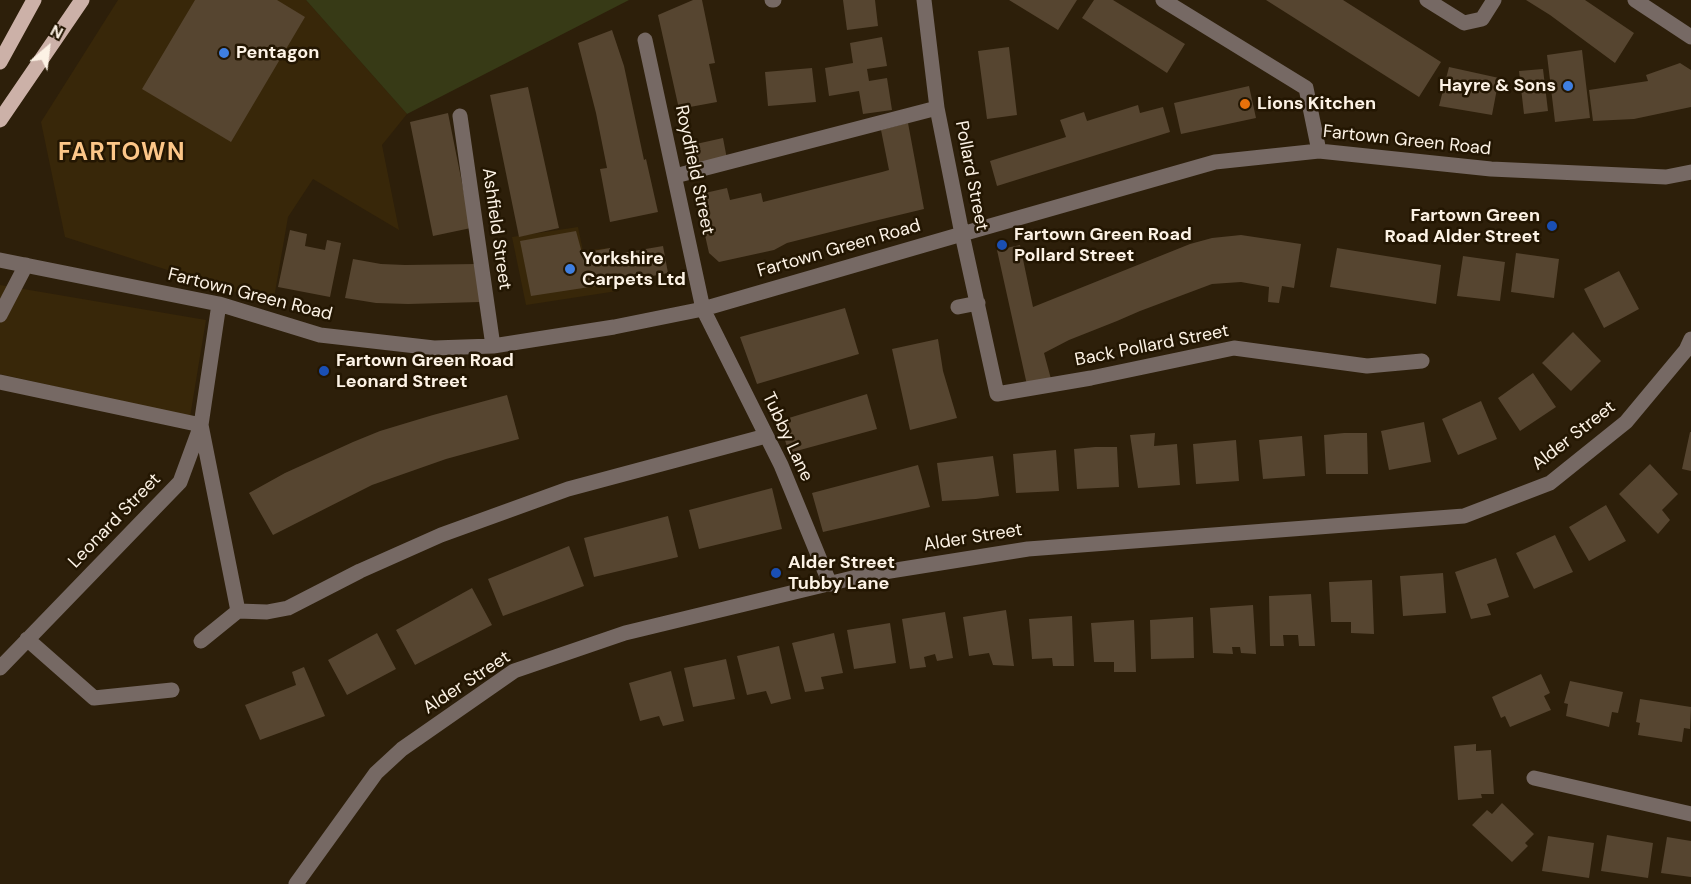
<!DOCTYPE html>
<style>
body{margin:0}
#map{position:relative;width:1691px;height:884px;overflow:hidden;background:#2d1f0a;font-family:"DM Sans",sans-serif}
canvas{display:block}
.north{position:absolute;left:18px;top:18px;width:60px;height:60px;-webkit-text-stroke:4px #231602;paint-order:stroke;rotate:28deg;font-size:16px;font-weight:700;line-height:24px;text-align:center;color:#fcf2e5}
.north::after{content:'';display:block;margin:auto;width:21px;height:27px;background:#fcf2e5;clip-path:polygon(50% 0,100% 100%,50% 72%,0 100%)}
</style>
<div id="map">
<canvas width="1691" height="884"></canvas>
<div class="north">N</div>
</div>
<script>
const c = document.querySelector('canvas').getContext('2d');
c.lineJoin = 'round';
function fill(path, color) {
  c.fillStyle = color;
  c.fill(path, 'evenodd');
}
function stroke(path, color, width, dash) {
  c.strokeStyle = color;
  c.lineWidth = width;
  c.lineCap = dash ? 'butt' : 'round';
  c.setLineDash(dash || []);
  c.stroke(path);
}
function write(font, color, halo, rows, align = 'center') {
  c.font = font + ' "DM Sans",sans-serif';
  c.lineWidth = 5;
  c.setLineDash([]);
  c.textBaseline = 'middle';
  c.strokeStyle = halo;
  c.fillStyle = color;
  for (const [text, x, y, turn = 0] of rows) {
    c.save();
    c.translate(x, y);
    c.rotate((+turn || 0) * Math.PI / 180);
    c.textAlign = isNaN(turn) ? turn : align;
    if (halo) c.strokeText(text, 0, 0);
    c.fillText(text, 0, 0);
    c.restore();
  }
}
const built = new Path2D(`
 M118 0H306L407 114 382 145 399 230 313 179 288 217 273 304 65 237 41 122Z
 M578 227 583 251 608 248 617 291 526 305 512 237Z
 M0 285 206 320 190 417 0 374Z`);
const green = new Path2D(`
 M306 0H629L407 114Z`);
const building = new Path2D(`
 M195 0H277L305 17 231 142 142 89Z
 M693 0H702L715 63 709 64 717 102 679 109 658 15Z
 M843 0H875L878 26 847 30Z
 M1009 0H1077L1058 30Z
 M1094 0H1113L1185 44 1167 73 1082 18Z
 M1266 0H1343L1441 62 1419 97Z
 M1526 0H1585L1634 33 1615 63 1550 15Z
 M612 30 624 66 644 160 646 159 658 212 610 222 600 169 607 168 596 113 578 43Z
 M882 37 887 66 867 69 869 81 887 78 892 110 863 114 859 91 829 96 825 68 853 63 850 43Z
 M1009 47 1017 115 987 119 978 51Z
 M1582 50 1590 118 1555 122 1547 55Z
 M1680 63 1691 70V107L1634 119 1593 121 1589 90 1648 81 1646 75Z
 M1449 67 1499 78 1492 115 1439 106Z
 M812 68 816 102 768 106 765 72Z
 M1543 69 1548 111 1524 114 1519 71Z
 M1249 86 1256 118 1181 134 1174 103Z
 M528 87 559 228 519 237 490 95Z
 M1138 105 1140 113 1163 107 1170 132 997 186 990 161 1066 137 1060 120 1084 112 1087 121Z
 M448 113 471 228 433 236 410 122Z
 M908 123 924 209 870 222 787 243 774 250 719 262 709 253 696 195 727 188 730 200 761 193 763 202 882 172 889 170 881 130Z
 M723 138 727 159 691 167 687 146Z
 M290 230 307 234 305 246 325 250 327 240 341 243 330 297 278 287Z
 M576 231 582 253 610 248 611 255 663 246 668 273 616 283 531 296 520 241Z
 M1241 235 1301 244 1294 288 1282 286 1279 303 1268 302 1269 287 1241 282 1212 284 1140 311 1117 321 1069 340 1044 353 1051 379 1027 385 997 250 1020 245 1033 307 1190 244 1212 238Z
 M1337 248 1441 265 1436 304 1330 287Z
 M1516 253 1559 259 1554 298 1511 292Z
 M1463 256 1505 262 1500 301 1457 296Z
 M353 259 381 264 405 265 476 264 480 302 408 304 376 303 345 298Z
 M1619 271 1639 309 1604 328 1584 289Z
 M845 308 859 354 757 384 740 337Z
 M1573 332 1601 361 1571 391 1542 363Z
 M938 339 943 371 957 418 910 430 892 349Z
 M1533 373 1556 407 1520 431 1498 398Z
 M867 394 877 429 789 453 779 421Z
 M507 395 519 439 446 459 372 485 273 535 249 493 285 473 353 442 380 431 433 415Z
 M1481 401 1497 439 1458 455 1442 419Z
 M1424 422 1431 462 1389 470 1381 431Z
 M1690 432H1691V471L1682 469Z
 M1155 433 1154 446 1177 444 1180 485 1138 488 1130 435Z
 M1344 433H1367L1368 474H1326L1324 435Z
 M1302 436 1305 476 1263 479 1259 440Z
 M1236 440 1239 481 1196 484 1193 444Z
 M1095 447H1117L1119 487 1077 489 1074 449Z
 M1056 450 1059 491 1016 493 1013 454Z
 M993 456 999 496 976 499 942 501 937 463Z
 M1650 464 1678 494 1662 510 1670 520 1658 534 1619 494Z
 M918 465 930 507 823 532 812 493Z
 M772 488 782 529 699 549 689 510Z
 M1606 505 1626 541 1589 561 1569 527Z
 M668 516 678 557 594 577 584 538Z
 M1555 535 1573 572 1534 589 1516 553Z
 M569 546 584 586 503 616 488 579Z
 M1496 558 1509 597 1487 604 1491 615 1471 619 1455 572Z
 M1443 573 1446 613 1403 616 1400 576Z
 M1372 580 1374 634 1351 633V622H1331L1329 582Z
 M472 588 492 625 415 665 396 630Z
 M1311 594 1315 646H1299L1298 635H1283L1284 646H1270L1269 596Z
 M1253 605 1256 654 1241 653 1240 647H1232L1233 654 1213 653 1210 608Z
 M1006 610 1014 666 993 665 989 653 969 656 963 617Z
 M945 612 953 658 937 661 935 654 924 657 926 667 910 669 902 619Z
 M1072 616 1074 666H1053L1052 658 1032 659 1029 619Z
 M1193 617 1194 658 1151 659 1150 620Z
 M1134 620 1136 672H1114V662H1094L1091 623Z
 M890 623 896 663 854 669 847 630Z
 M377 633 396 669 347 695 328 660Z
 M834 633 843 673 821 677 824 689 805 692 792 643Z
 M779 646 791 699 771 704 766 691 747 695 737 656Z
 M726 659 735 699 693 707 684 668Z
 M304 667 325 716 260 740 245 705 296 685 292 672Z
 M671 671 684 721 663 726 659 716 640 721 629 683Z
 M1541 674 1550 693 1544 696 1551 710 1510 727 1505 716 1501 718 1492 697Z
 M1570 681 1623 692 1618 713 1612 712 1609 727 1566 716 1568 704 1564 703Z
 M1640 699 1691 707 1690 729 1684 728 1682 742 1638 735 1640 723 1636 722Z
 M1476 744V751L1491 750 1494 794H1481L1482 798 1458 800 1454 746Z
 M1502 803 1534 834 1525 843 1528 846 1512 862 1472 825 1487 810 1492 814Z
 M1607 835 1653 843 1648 878 1601 871Z
 M1548 836 1594 843 1589 878 1542 871Z
 M1667 837 1691 841V877L1661 873Z`);
const minor = new Path2D(`
 M772 0H774
 M924 0 937 108 962 234 997 394 1091 378 1234 348 1367 366 1422 361
 M1163 0 1306 88 1319 151
 M1427 0 1464 23 1482 19 1494 0
 M1635 0 1691 37
 M645 40 703 309 781 465 830 584
 M460 116 493 346
 M675 176 937 108
 M0 260 219 304 320 335 434 348 493 346 614 327 703 309 962 234 1215 162 1319 151 1491 169 1666 177 1691 172
 M958 307 978 303
 M0 315 26 265
 M0 382 201 425 238 611 267 612 288 608 360 571 441 535 568 489 766 436
 M27 639 94 698 172 690
 M201 641 238 611
 M0 668 180 482 201 425 219 304
 M1534 778 1691 814
 M296 884 376 773 402 749 514 671 625 633 865 575 1028 549 1464 516 1550 483 1626 422 1686 350 1691 339`);
const major = new Path2D(`
 M0 62 34 0
 M0 120 82 0`);
const markers = [
 [224,53,6,"#3f7fe0"],
 [1568,86,6,"#3f7fe0"],
 [1245,104,6,"#e8710a"],
 [1552,226,6,"#1a4fb4"],
 [1002,245,6,"#1a4fb4"],
 [570,269,6,"#3f7fe0"],
 [324,371,6,"#1a4fb4"],
 [776,573,6,"#1a4fb4"]
];
const poiNames = [
 ["Pentagon",236,53],
 ["Hayre & Sons",1556,86,"right"],
 ["Lions Kitchen",1257,104],
 ["Fartown Green",1540,216,"right"],
 ["Road Alder Street",1540,237,"right"],
 ["Fartown Green Road",1014,235],
 ["Pollard Street",1014,256],
 ["Yorkshire",582,259],
 ["Carpets Ltd",582,280],
 ["Fartown Green Road",336,361],
 ["Leonard Street",336,382],
 ["Alder Street",788,563],
 ["Tubby Lane",788,584]
];
const streetNames = [
 ["Fartown Green Road",1407,141,6],
 ["Roydfield Street",694,170,78],
 ["Pollard Street",971,176,79],
 ["Ashfield Street",496,229,82],
 ["Fartown Green Road",839,249,-16],
 ["Fartown Green Road",250,295,14],
 ["Back Pollard Street",1152,346,-11],
 ["Alder Street",1574,436,-38],
 ["Tubby Lane",787,437,65],
 ["Leonard Street",115,521,-46],
 ["Alder Street",973,538,-9],
 ["Alder Street",467,683,-33]
];
const districtNames = [
 ["FARTOWN",122,154]
];
fill(built, '#382709');
fill(green, '#373a16');
fill(building, '#564530');
stroke(minor, '#766964', 15);
stroke(major, '#ccb1a8', 15);
for (const [x, y, r, color] of markers) {
  const dot = new Path2D();
  dot.arc(x, y, r, 0, 2 * Math.PI);
  c.fillStyle = color;
  c.fill(dot);
  stroke(dot, '#231602', 2);
}
write('bold 18px', '#fcf2e5', '#231602', poiNames, 'left');
write('18px', '#fcf2e5', '#231602', streetNames);
c.letterSpacing = '1.5px';
write('bold 24px', '#fcc688', '#231602', districtNames);
c.letterSpacing = '0px';
</script>
